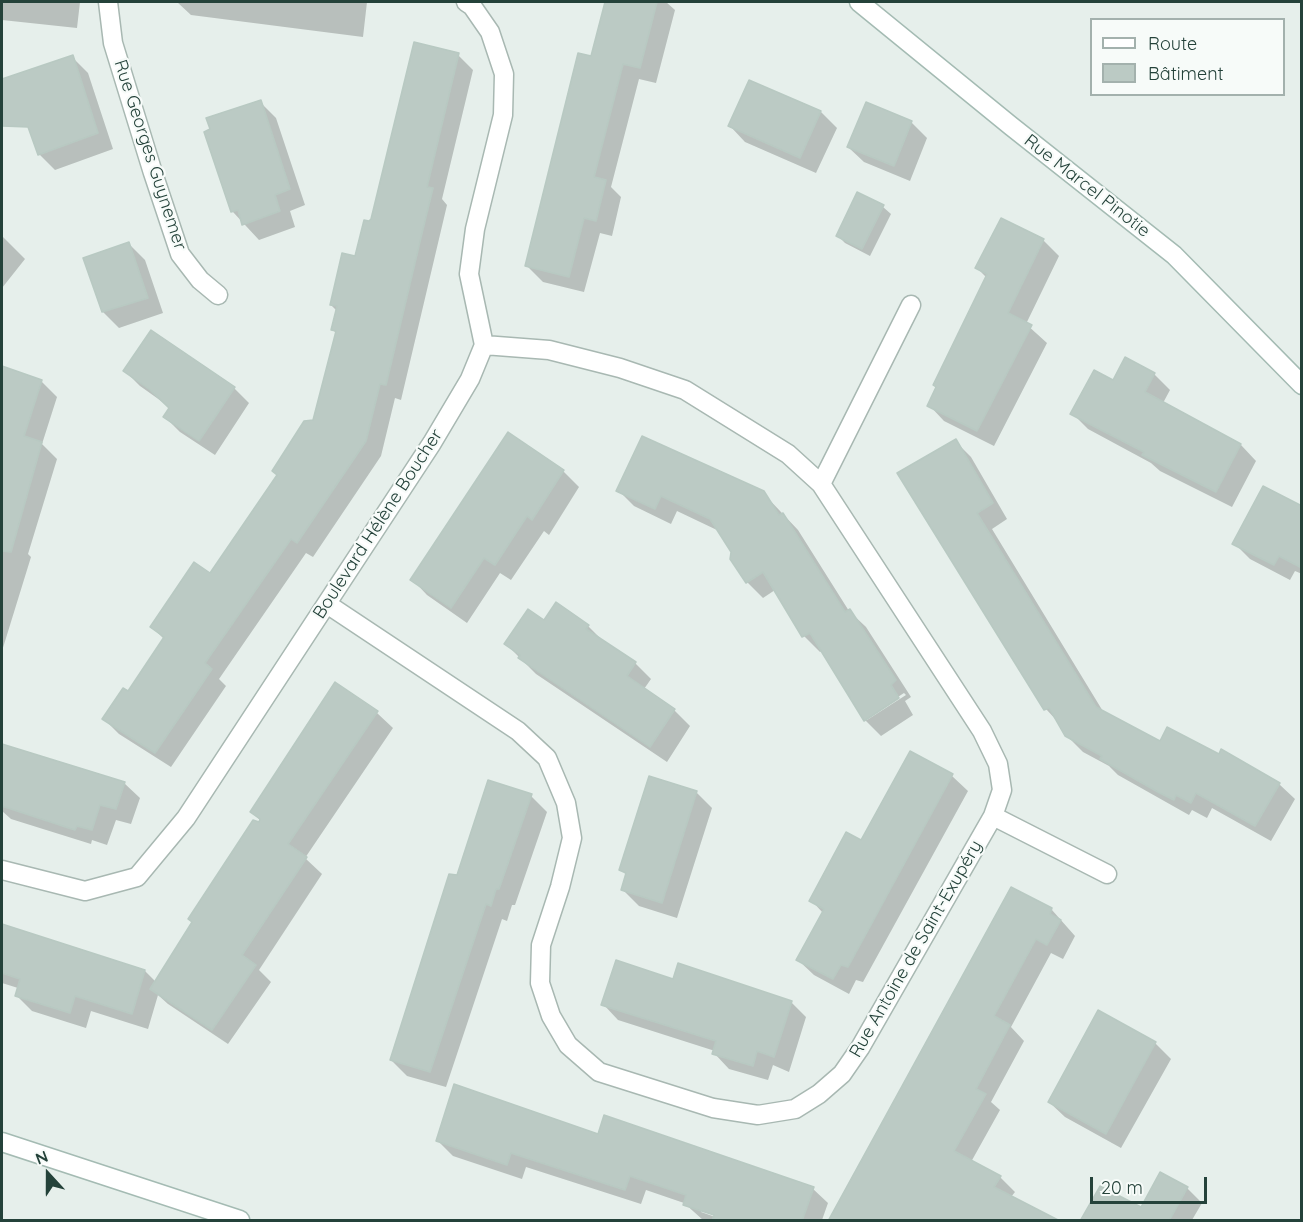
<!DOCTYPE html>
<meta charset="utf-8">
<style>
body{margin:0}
#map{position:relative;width:1303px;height:1222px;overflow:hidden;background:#e6efeb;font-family:Quicksand,sans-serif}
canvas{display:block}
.frame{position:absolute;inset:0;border:3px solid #24423a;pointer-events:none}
.legend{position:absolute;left:1090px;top:18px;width:195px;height:78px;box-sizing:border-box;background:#f7fbf9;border:2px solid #a3b1ad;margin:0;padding:8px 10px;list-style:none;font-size:18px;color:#24423a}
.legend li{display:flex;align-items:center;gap:12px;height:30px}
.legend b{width:30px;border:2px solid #a3b1ad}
.north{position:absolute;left:18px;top:1144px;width:60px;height:60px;-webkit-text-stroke:4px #f7fbf9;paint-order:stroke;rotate:339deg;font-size:16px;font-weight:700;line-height:24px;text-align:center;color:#24423a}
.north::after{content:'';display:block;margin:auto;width:21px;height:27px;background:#24423a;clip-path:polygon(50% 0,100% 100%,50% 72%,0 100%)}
.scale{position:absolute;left:1090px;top:1177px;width:117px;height:27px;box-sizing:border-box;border:3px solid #24423a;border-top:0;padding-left:8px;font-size:18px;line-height:21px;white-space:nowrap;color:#24423a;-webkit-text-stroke:4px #f7fbf9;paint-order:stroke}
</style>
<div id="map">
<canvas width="1303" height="1222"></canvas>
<div class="frame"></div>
<ul class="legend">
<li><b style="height:8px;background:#fff"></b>Route</li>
<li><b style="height:16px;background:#bbcac4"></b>Bâtiment</li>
</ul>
<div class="north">N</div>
<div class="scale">20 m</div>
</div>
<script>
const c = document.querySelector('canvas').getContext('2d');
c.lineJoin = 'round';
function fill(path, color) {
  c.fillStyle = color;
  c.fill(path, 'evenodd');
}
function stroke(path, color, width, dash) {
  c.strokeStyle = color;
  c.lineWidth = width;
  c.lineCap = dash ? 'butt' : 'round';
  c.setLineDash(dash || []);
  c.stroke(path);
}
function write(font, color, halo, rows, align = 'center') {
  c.font = font + ' Quicksand,sans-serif';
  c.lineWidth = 4.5;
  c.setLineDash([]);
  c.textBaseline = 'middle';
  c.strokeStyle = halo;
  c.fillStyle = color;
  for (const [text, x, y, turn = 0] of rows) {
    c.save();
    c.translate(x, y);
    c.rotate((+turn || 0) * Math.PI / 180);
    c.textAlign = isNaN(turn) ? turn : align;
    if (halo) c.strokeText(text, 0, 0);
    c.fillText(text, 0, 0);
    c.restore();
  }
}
const shadow = new Path2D(`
 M2 2H80L77 28 2 20Z
 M177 2H367L363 37 191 15Z
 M606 2H666L675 10 656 83 639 79 611 187 621 197 612 236 600 233 584 292 543 282 527 266 592 58Z
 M458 55 473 70 442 199 447 205 401 400 395 398 381 456 313 557 306 553 219 679 226 686 171 767 119 734 104 719 128 693 164 639 152 627 210 575 314 422 336 333 333 330 337 311 331 305 356 258 370 223Z
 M72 57 88 73 113 149 55 170 39 154Z
 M749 82 821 112 837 128 816 173 745 142 730 126Z
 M260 102 276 118 305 205 290 211 295 227 259 240 233 212 206 133Z
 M911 122 927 138 910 181 864 162 848 147Z
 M883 207 891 214 870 256 845 243 837 235Z
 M2 236 25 259 2 288Z
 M1043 240 1059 256 1026 324 1047 343 994 446 944 421 929 405 987 278 977 268Z
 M129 244 145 260 163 313 119 328 103 312 85 258Z
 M2 368 41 381 57 397 42 444 57 459 28 554 31 557 2 651Z
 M125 371 234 388 249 403 215 455 180 432 165 417 171 408 140 386Z
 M1154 374 1170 390 1163 403 1241 445 1256 461 1232 507 1160 471 1151 463 1088 429 1072 413 1113 382Z
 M955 441 971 457 1007 519 992 529 1104 713 1160 743 1219 756 1279 784 1295 799 1271 841 1212 808 1207 818 1192 810 1189 815 1118 775 1109 766 1083 752 1066 735 1058 722 1046 709 899 473Z
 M563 471 579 487 549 535 544 531 511 580 500 573 467 623 427 595 412 579Z
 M618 490 763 493 798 530 849 611 866 627 911 697 905 701 913 715 881 736 865 720 822 651 820 652 804 636 775 590 763 598 747 582 733 552 719 531 677 511 671 524 634 506ZM904 693 906 695 867 720V717Z
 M1302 508V574L1295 571 1290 580 1250 559 1234 543Z
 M556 604 588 626 604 642 635 663 651 679 644 689 674 710 690 726 667 762 536 674 506 644 544 622Z
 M377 713 393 728 305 858 322 874 259 970 271 982 228 1044 168 1004 158 995 148 1029 91 1011 86 1028 32 1011 16 995 18 988 2 983V926L145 971 156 982 259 823 261 821 252 812Z
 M2 746 124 783 140 798 131 824 116 820 107 845 92 840 91 844 11 819 2 811Z
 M910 753 952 776 968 791 863 982 856 980 849 994 814 975 798 960 823 913 811 900 862 842Z
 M696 792 712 808 677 918 639 906 623 890 627 876 621 869Z
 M531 796 547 812 515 905H512L507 921 502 919 446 1087 407 1076 391 1060 458 877Z
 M1012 889 1052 910 1075 936 1063 959 1051 953 1011 1027 1024 1041 991 1102 1000 1110 971 1162 1000 1177 1015 1192 1011 1197 843 1220Z
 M674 981 791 1002 806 1017 789 1072 773 1065 768 1080 729 1069 714 1053 715 1051 618 1020 603 1004Z
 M1155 1043 1171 1059 1121 1148 1065 1117 1049 1102Z
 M599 1136 812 1188 828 1203 822 1220H733L701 1209V1212L724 1220H703L684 1203 646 1190 641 1204 526 1167 522 1179 453 1156 438 1141Z
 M1187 1188 1202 1203 1192 1220H1082L1141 1209Z`);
const building = new Path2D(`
 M605 2H657L640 68 623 64 594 177 606 180 596 221 584 218 569 277 525 266 578 53 591 56Z
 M414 42 459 53 427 187 433 188 423 229 386 385 380 384 366 441 297 543 291 539 205 663 212 669 155 753 102 719 123 688 128 691 164 637 150 627 194 562 210 573 277 475 272 471 304 421 313 420 336 331 331 330 337 306 330 305 342 253 355 256 364 220 369 221 371 219Z
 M73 55 98 133 38 155 28 127 2 126V79Z
 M749 80 821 111 800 158 728 126Z
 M261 100 290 189 275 195 280 211 242 225 238 210 231 212 204 132 210 129 206 118Z
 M866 102 912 121 894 166 847 147Z
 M857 192 884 205 862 249 836 236Z
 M1001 218 1044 239 1008 313 1032 325 977 431 927 406 936 387 933 385 987 274 975 268Z
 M129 242 148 298 102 312 83 258Z
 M151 330 235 387 199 441 163 417 169 408 149 389 123 371Z
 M1125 357 1155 373 1145 392 1241 444 1216 492 1142 455 1144 452 1070 414 1094 370 1113 380Z
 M2 366 42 380 24 436 42 442 11 552 2 551Z
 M508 432 564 470 532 520 527 516 495 565 484 558 451 608 410 580Z
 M642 436 764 491 779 515 783 513 845 612 850 609 896 680 891 685 899 698 864 721 810 633 802 637 763 572 746 583 730 559 731 552 710 519 661 496 655 509 616 491Z
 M956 439 993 503 977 513 1096 707 1160 741 1167 727 1219 754 1221 749 1280 783 1255 826 1196 793 1191 803 1176 795 1174 800 1158 792 1100 759 1102 756 1065 736 1049 708 1044 710 897 473Z
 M1263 486 1302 506V568L1279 556 1274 565 1232 544Z
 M556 602 589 625 586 629 636 662 627 676 675 709 650 747 518 658 520 655 504 644 528 609 544 620Z
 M335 682 378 711 288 844 307 857 242 955 256 965 212 1030 150 989 192 922 188 919 253 820 259 822 260 819 250 812Z
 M2 744 125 782 116 809 100 805 92 830 77 826 75 830 2 806Z
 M910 751 953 774 848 967 841 965 833 979 796 960 824 909 809 901 846 832 861 840Z
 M649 776 697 791 662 903 621 890 626 873 619 870Z
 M488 780 532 794 499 889H496L491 906 486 904 430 1072 390 1060 449 874 457 875Z
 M1011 887 1052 908 1050 914 1061 920 1047 945 1036 939 994 1016 1010 1025 976 1089 986 1094 954 1151 1001 1176 994 1187 1060 1221H828Z
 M2 924 145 970 132 1014 75 996 70 1013 15 996 20 979 2 973Z
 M616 960 673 979 678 963 792 1001 774 1057 757 1051 753 1066 712 1054 716 1041 601 1005Z
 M1098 1010 1156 1042 1106 1134 1048 1102Z
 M454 1084 598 1134 604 1115 814 1187 802 1221H712L714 1215 683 1205 686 1195 630 1176 625 1190 511 1153 507 1165 436 1141Z
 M1160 1172 1188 1187 1169 1221H1080L1100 1186 1141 1207Z`);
const street = new Path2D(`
 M108 2 113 43 153 173 180 254 200 280 218 295
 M821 484 911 305
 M327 604 518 731 547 758 566 803 572 838 560 887 541 945 540 983 551 1016 568 1045 599 1072 713 1108 758 1115 795 1109 819 1094 842 1074 860 1048 993 816 1002 790 998 764 982 731 821 484 788 454 685 390 620 368 549 350 484 345
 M993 816 1107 874
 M2 870 85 891 137 877 186 818 432 443 470 379 484 345 469 274 475 229 503 115 504 74 490 32 472 6 466 2`);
const secondary = new Path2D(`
 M859 2 1011 126 1174 255 1302 385
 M2 1142 240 1220`);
const streetNames = [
 ["Rue Georges Guynemer",150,155,72],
 ["Rue Marcel Pinotie",1087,186,38],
 ["Boulevard Hélène Boucher",378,524,-57],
 ["Rue Antoine de Saint-Exupéry",916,949,-60]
];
fill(shadow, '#0003');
fill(building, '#bbcac4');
stroke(building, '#b8c9c2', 1.5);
stroke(street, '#a8b8b2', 21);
stroke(secondary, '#a4bbb3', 21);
stroke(street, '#fff', 18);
stroke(secondary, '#fff', 18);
write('18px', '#24423a', '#f7fbf9', streetNames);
</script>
